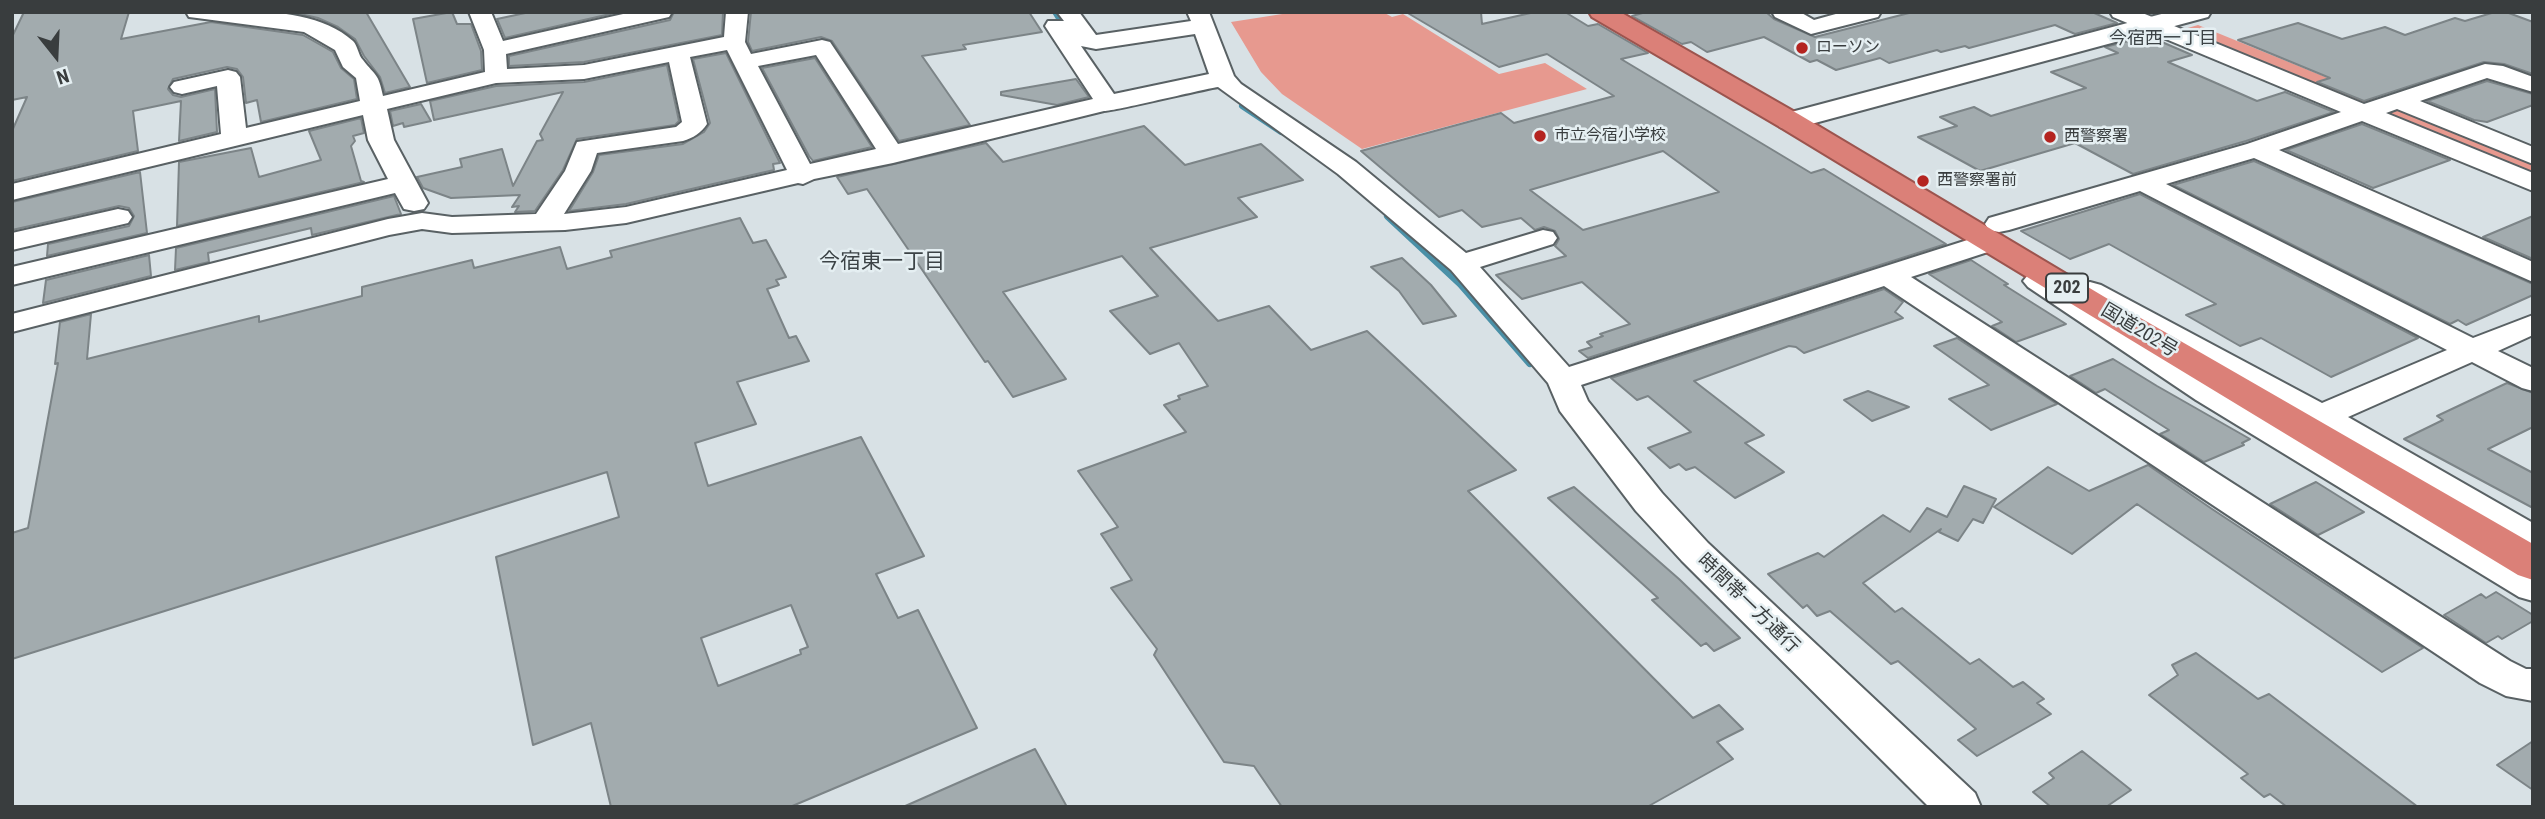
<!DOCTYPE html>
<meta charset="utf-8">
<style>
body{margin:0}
#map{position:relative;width:2545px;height:819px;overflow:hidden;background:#d8e1e5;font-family:"Roboto Condensed",sans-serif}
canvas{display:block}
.frame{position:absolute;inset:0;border:14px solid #393d3e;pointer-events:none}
.north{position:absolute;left:21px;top:21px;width:70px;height:70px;-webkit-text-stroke:5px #e5eff2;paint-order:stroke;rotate:162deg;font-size:19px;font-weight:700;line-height:28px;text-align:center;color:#393d3e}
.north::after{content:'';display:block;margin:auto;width:24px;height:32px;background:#393d3e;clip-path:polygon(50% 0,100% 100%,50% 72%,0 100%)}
</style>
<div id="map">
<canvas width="2545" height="819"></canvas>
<div class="frame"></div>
<div class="north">N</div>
</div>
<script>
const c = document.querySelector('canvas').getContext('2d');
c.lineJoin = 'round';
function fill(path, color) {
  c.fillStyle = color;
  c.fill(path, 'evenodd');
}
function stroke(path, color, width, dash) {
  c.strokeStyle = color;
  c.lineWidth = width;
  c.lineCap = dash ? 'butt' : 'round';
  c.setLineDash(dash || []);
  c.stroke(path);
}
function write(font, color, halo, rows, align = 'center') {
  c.font = font + ' "Roboto Condensed","Noto Sans JP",sans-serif';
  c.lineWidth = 5;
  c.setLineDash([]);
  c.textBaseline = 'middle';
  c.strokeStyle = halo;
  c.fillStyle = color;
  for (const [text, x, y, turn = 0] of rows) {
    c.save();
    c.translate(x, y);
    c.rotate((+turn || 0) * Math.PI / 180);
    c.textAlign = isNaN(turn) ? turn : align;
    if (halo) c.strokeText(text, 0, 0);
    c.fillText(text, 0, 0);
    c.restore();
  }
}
const green = new Path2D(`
 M1295 12H1383L1392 17 1403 14 1499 74 1545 63 1587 89 1362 149 1282 94 1261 72 1231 22Z
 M2198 25 2377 98 2362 103 2348 100 2181 30Z
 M2398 110 2412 112 2533 161V177L2387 114Z`);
const streamFar1 = new Path2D(`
 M1055 12 1067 31
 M1242 106 1281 132`);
const stream = new Path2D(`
 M1388 216 1461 284 1530 363`);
const building = new Path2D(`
 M24 12H129L121 39 211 22 303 35 333 52 341 68 354 79 357 99 261 122 257 100 246 103 243 77 237 69 227 67 173 79 168 89 173 95 181 97 215 89 217 132 179 141 181 101 133 111 138 151 12 181V131L27 97 12 100V37Z
 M291 12H366L410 87 385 93 380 77 364 56 355 39 338 27 318 18Z
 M452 12 457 24H471L481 51 482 70 427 83 413 19Z
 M530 12H619L505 38 497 19Z
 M674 12H723L722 35 584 62 509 66V56L670 20Z
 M751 12H1029L1042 32 963 45 966 49 922 56 970 125 899 141 832 41 821 37 752 51 748 42Z
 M1406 12H1481L1482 24 1535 12H1565L1588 26 1598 24 1648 53 1621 59 1811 173 1824 169 1946 244 1588 358 1579 351 1592 347 1587 342 1603 336 1600 334 1630 324 1582 282 1522 299 1496 275 1566 256 1555 246 1559 239 1555 231 1544 227 1535 230 1521 218 1482 227 1462 210 1439 217 1361 151 1501 113 1514 123 1614 96 1547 54 1499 67ZM1663 151 1719 192 1583 230 1530 190Z
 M1646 12H1766L1774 19 1815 37 1913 12H2092L2117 23 2075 34 2055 25 1969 48 1965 46 1941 52 1937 50 1889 63 1880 58 1836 70 1817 60 1810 62 1764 37 1707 52 1691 42 1682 44 1632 16Z
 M2495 12H2506L2533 22V74L2504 64 2484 62 2364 101 2317 82 2330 78 2238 40 2298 23 2342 39 2385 27 2405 35 2455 18 2465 21Z
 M2148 36 2192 55 2168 62 2257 101 2285 92 2334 112 2246 141 2133 174 2075 143 1980 171 1918 137 1957 126 1940 117 1974 107 1991 116 2086 88 2051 72 2118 53 2105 47Z
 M726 53 780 163 773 164 774 170 626 204 569 211 593 172 599 155 683 144 704 132 710 123 693 59Z
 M815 58 872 147 813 161 809 156 762 68Z
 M667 65 679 121 675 125 577 139 563 170 535 211 515 212 519 206 512 207 520 195 451 198 423 188 417 177 462 167 460 159 502 149 513 186 537 141 543 140 540 134 563 92 434 120 430 101 496 86 584 82Z
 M1076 79 1089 97 1057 105 1001 95V92Z
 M2487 81 2533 94V105L2487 122 2474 120 2427 101Z
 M421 104 431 121 404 127 403 123 393 126 390 111Z
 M361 118 364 133 353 136 355 141 351 146 361 181 364 182 177 226 179 162 251 148 259 177 321 160 309 131Z
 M2362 124 2450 160 2373 188 2286 150Z
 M1144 126 1185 165 1261 144 1303 180 1238 198 1257 217 1150 248 1218 321 1269 306 1311 350 1367 331 1516 470 1468 491 1693 718 1719 705 1743 729 1717 742 1733 759 1647 807H1282L1254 766 1224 762 1154 655 1157 649 1111 588 1132 580 1101 534 1118 527 1078 471 1186 432 1164 405 1180 399 1178 396 1208 386 1179 343 1150 354 1110 311 1158 296 1122 256 1003 292 1066 379 1013 397 988 361 985 362 867 189 848 194 837 177 986 143 1003 162Z
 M2254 161 2533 284V295L2466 325 2458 320 2450 324 2173 185Z
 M140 172 147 233 47 256 48 244 129 226 134 216 129 208 119 206 12 230V202Z
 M2140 194 2418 338 2331 377 2261 338 2240 346 2186 315 2216 304 2109 244 2070 259 2021 231Z
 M394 196 401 214 312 235 311 228 208 253 209 262 175 270 176 248Z
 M2533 216V259L2483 237Z
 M740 218 753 243 766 240 786 277 776 280 779 285 767 289 789 338 796 336 809 361 737 382 756 424 695 443 708 486 861 437 924 556 876 574 898 618 918 610 977 728 790 807H611L591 723 533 745 496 557 619 517 607 472 12 659V533L28 528 58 363 55 364 60 322 91 314 87 359 259 316V322L362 296V287L472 260 474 268 560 247 567 269 612 257 610 251ZM791 605 808 647 800 650 801 654 718 686 701 638Z
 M149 255 151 276 43 303 46 280Z
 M1402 258 1431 285 1456 316 1423 324 1399 291 1371 267Z
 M1971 260 2008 284 2004 285 2066 324 2016 342 1992 326 2002 322 1929 274Z
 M1884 289 1903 302 1895 312 1903 318 1804 353 1796 347 1789 346 1694 381 1764 435 1745 443 1784 472 1735 498 1695 467 1686 470 1679 464 1670 468 1648 448 1691 432 1648 396 1637 400 1611 378Z
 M1957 338 2057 404 1991 430 1949 399 1989 385 1934 346Z
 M2113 359 2157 386 2250 439 2242 443 2244 445 2204 462 2160 434 2169 430 2105 389 2096 393 2070 376Z
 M2507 383 2533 393V427L2488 449 2533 473V508L2404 439 2443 420 2437 416Z
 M1868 391 1909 407 1872 421 1844 400Z
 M2148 465 2212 509 2423 648 2382 672 2137 504 2072 554 1994 507 2048 467 2089 491Z
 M2316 482 2364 512 2318 535 2270 504Z
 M1964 486 1996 499 1983 523 1973 519 1958 541 1939 532 1941 529 1863 583 1895 612 1902 608 1970 664 1979 659 2013 687 2023 682 2044 699 2037 703 2051 714 1977 756 1958 740 1976 729 1898 661 1891 664 1830 611 1817 616 1807 605 1803 608 1768 574 1818 553 1824 557 1883 515 1910 532 1927 508 1947 517Z
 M1574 487 1679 579 1740 638 1714 651 1706 643 1701 646 1652 600 1658 598 1548 498Z
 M2496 592 2533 615V621L2502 639 2498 636 2486 643 2444 615 2481 594 2486 598Z
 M2196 653 2258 699 2269 694 2418 807H2287L2270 794 2264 797 2241 778 2248 774 2149 695 2178 675 2172 665Z
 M2533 741V790L2497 765Z
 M1035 749 1067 807H903L1003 763Z
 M2082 751 2131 790 2106 807H2051L2033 792 2054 778 2049 773Z`);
const minor = new Path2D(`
 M186 12C237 12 312 4 353 41 358 46 358 55 363 60 376 77 378 72 383 96L485 72 484 50 469 12H491L503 41 632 12H672L669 17 506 54 507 69 584 65 724 37 726 12H748L745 42 751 54 822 40 830 42 898 144 1093 99 1045 26 1048 21H1064L1057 12H1079L1096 35 1191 21 1187 12H1209L1234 76 1241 84 1356 162 1466 253 1543 230 1553 232 1557 238 1553 244 1480 267 1569 367 1980 236 1990 234 2000 236 2004 242 2000 248 1911 277 2510 661 2526 669H2533V701L2506 696 2480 683 1884 286 1581 385 1588 401 1662 493 1708 543 1975 793 1981 807H1929L1682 561 1636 511 1560 411 1548 383 1451 270 1338 174 1218 87C1200 90 1110 112 1104 111L893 163 814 179 803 184 798 183 626 223 565 230 452 233 422 229 389 235 12 332V314L388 219 422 213 452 217 536 214 565 171 577 142 676 127 682 122 669 62 584 79 496 83 387 109 394 140 428 203 424 209 414 211 404 209 395 193 12 285V267L388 179 368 140 363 115 12 200V184L221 134 217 86 182 94 174 92 170 87 174 82 228 70 236 72 240 77 246 128 360 101 356 78 343 67 335 50 304 32 197 18 189 17ZM1195 34 1209 74 1114 94 1081 46 1096 49ZM727 50 787 170 626 207 564 214 591 171 597 153 683 141C693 138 701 133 707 124L690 57ZM816 55 876 149 810 164 758 66Z
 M1772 12H1800L1814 20 1843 12H1881L1878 17 1811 34 1775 17Z
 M2110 12H2140L2364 104 2485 64 2503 66 2533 77V92L2487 78 2420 101 2533 147V164L2397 109 2386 113 2533 173V191L2362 121 2279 150 2533 262V282L2254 158 2166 184 2473 338 2533 315V335L2498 351 2533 368V391L2522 388 2472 362 2348 417 2533 523V553L2520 549 2309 423 2104 311 2220 386 2533 569V601L2519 597 2196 400 2028 287 2023 281 2028 275C2047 270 2060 283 2076 293L2079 285 2090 282 2101 285 2322 403 2447 350 2140 191 2009 230 1999 232 1989 230 1985 224 1989 218 2247 144 2341 112 2113 17Z
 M118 209 128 211 132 217 128 223 12 250V233Z`);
const tertiary = new Path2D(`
 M2169 12H2211L2208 17 1800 127 1790 130 1780 127 1776 121 1780 115Z`);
const trunk = new Path2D(`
 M1589 12H1620L1800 115 2118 305 2533 544V580L2518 575 1780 127 1592 17Z`);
const markers = [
 [1802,48,7,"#b42420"],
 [1540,136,7,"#b42420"],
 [2050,137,7,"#b42420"],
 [1923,181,7,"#b42420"]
];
const farPoinames = [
 ["ローソン",1816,48],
 ["市立今宿小学校",1554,136],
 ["西警察署",2064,137],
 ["西警察署前",1937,181]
];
const farNeighbourhoodnames = [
 ["今宿西一丁目",2163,39]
];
const shields = [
 [2067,288,42]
];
const shieldNames = [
 ["202",2067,288]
];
const streetNames = [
 ["国道202号",2139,331,31],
 ["時間帯一方通行",1748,604,44]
];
const neighbourhoodNames = [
 ["今宿東一丁目",882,263]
];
fill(green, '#e7998f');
stroke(streamFar1, '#4a90a7', 6);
stroke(stream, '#4a90a7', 8);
fill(building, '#a2abae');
stroke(building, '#7c8487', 2);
stroke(minor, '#596164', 4);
stroke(tertiary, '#596164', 4);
stroke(trunk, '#9c544e', 4);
fill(minor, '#fff');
fill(tertiary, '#fff');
fill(trunk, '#db8078');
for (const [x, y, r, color] of markers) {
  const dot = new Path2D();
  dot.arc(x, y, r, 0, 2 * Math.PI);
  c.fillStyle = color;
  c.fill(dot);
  stroke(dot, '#e5eff2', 2.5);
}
write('16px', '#393d3e', '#e5eff2', farPoinames, 'left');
write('18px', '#3c4346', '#e5eff2', farNeighbourhoodnames);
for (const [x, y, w] of shields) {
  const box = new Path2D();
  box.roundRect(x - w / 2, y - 14.5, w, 29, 5);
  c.fillStyle = '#e5eff2';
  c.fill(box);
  stroke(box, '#393d3e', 2);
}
write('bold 18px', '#393d3e', null, shieldNames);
write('19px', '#393d3e', '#e5eff2', streetNames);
write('21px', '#3c4346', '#e5eff2', neighbourhoodNames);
</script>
